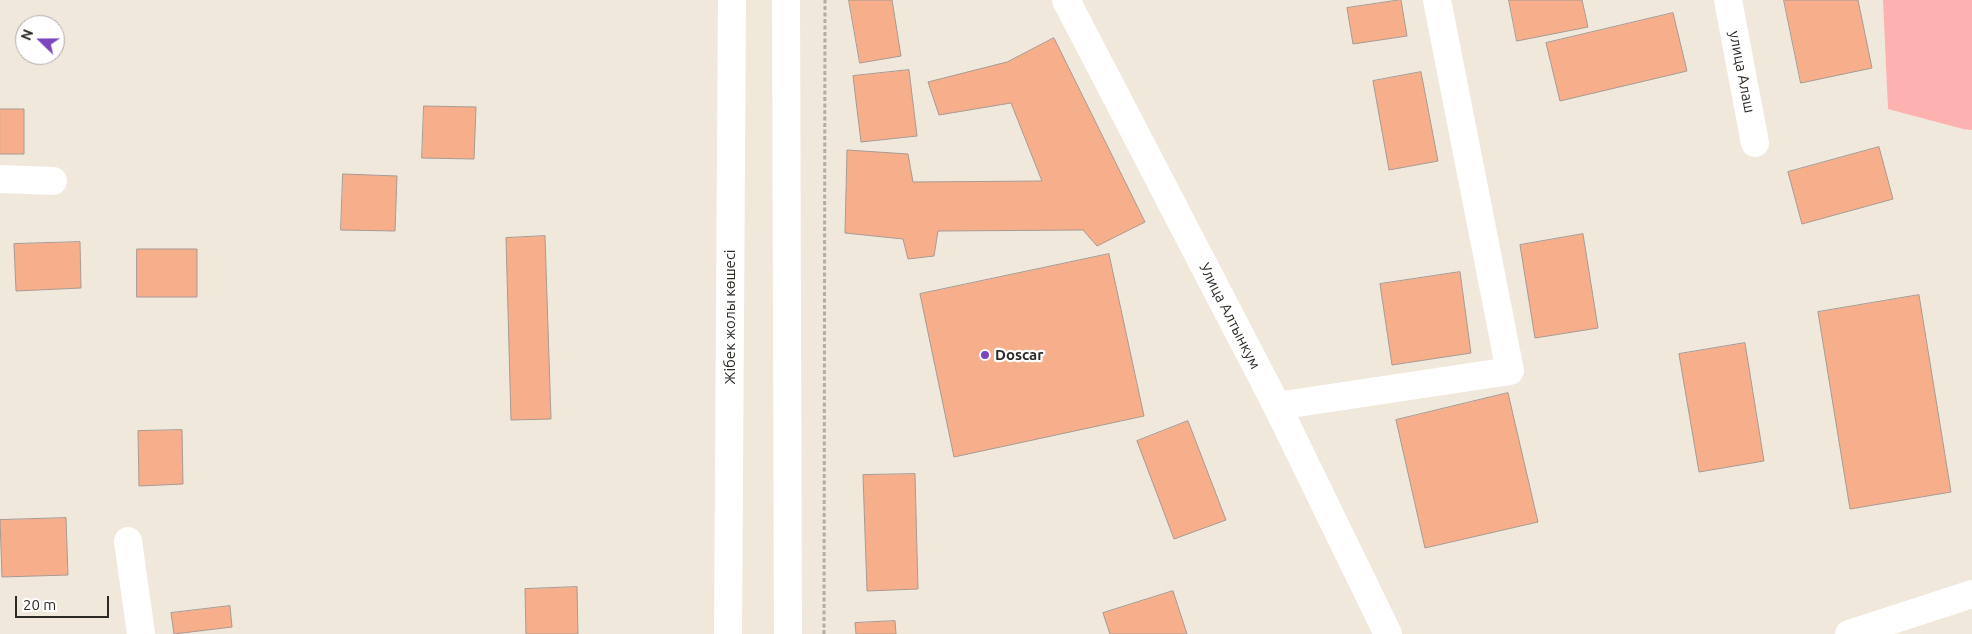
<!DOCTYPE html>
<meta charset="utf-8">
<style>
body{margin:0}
#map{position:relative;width:1972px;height:634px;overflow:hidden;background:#f1e8dc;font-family:Ubuntu,sans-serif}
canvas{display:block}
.north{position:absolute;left:15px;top:15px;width:50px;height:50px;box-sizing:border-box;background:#fff;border:1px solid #aba9a8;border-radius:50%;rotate:292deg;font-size:14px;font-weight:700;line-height:20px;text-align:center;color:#2d2925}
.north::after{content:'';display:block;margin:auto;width:18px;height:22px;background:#7a46bd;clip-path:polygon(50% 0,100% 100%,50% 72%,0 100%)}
.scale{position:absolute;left:15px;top:596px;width:94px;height:22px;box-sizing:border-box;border:2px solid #2d2925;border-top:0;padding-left:6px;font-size:15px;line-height:18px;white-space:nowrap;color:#2d2925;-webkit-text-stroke:4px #fff;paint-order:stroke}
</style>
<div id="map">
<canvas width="1972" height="634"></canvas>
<div class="north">N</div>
<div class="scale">20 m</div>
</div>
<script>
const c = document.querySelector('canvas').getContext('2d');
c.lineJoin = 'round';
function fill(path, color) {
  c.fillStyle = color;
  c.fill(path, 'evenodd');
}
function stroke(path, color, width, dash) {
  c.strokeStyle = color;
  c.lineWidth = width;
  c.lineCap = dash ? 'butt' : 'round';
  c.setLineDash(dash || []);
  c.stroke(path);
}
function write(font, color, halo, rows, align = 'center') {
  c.font = font + ' Ubuntu,sans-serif';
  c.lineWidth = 4.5;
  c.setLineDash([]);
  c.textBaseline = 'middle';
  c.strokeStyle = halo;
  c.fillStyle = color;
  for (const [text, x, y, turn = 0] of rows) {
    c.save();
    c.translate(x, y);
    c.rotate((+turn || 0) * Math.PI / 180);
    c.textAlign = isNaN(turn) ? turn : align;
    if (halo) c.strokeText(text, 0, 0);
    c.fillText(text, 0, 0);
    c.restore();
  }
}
const green = new Path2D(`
 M1883 0H1972V130L1963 129 1888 109Z`);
const building = new Path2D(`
 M849 0H892L901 56 860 63Z
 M1401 0 1407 36 1353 44 1347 8Z
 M1509 0H1582L1588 27 1517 41Z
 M1784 0H1858L1872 68 1801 83Z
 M1673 13 1687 71 1560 101 1546 43Z
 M1054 38 1145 222 1097 246 1083 230 938 231 934 256 908 259 903 239 845 233 847 150 908 154 913 182 1042 181 1011 103 939 115 928 82 1007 62Z
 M909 70 917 136 861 142 853 76Z
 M1421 72 1438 161 1389 170 1373 81Z
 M424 106 476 107 474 159 422 158Z
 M0 109H24V154H0Z
 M1879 147 1893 199 1802 224 1788 172Z
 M343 174 397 176 395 231 341 230Z
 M1583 234 1598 328 1535 338 1520 245Z
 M545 236 551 419 511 420 506 238Z
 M80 242 81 288 16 291 14 244Z
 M137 249H197V297H137Z
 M1109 254 1144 416 954 457 920 294Z
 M1460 272 1471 353 1392 365 1380 284Z
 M1919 295 1951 492 1850 509 1818 312Z
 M1745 343 1764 461 1699 472 1679 354Z
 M1508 393 1538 522 1425 548 1396 420Z
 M1188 421 1226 520 1174 539 1137 441Z
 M182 430 183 484 139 486 138 431Z
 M915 474 918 589 867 591 863 475Z
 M66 518 68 575 2 577 0 520Z
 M577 587 578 634H526L525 589Z
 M1173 591 1187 634H1110L1103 613Z
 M230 606 232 627 174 634 171 613Z
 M895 621 896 634H856L855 623Z`);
const path = new Path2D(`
 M824 634 825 0`);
const minor = new Path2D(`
 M1066 0 1277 406 1388 634
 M1728 0 1755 143
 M0 179 53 181
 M1277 406 1510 371 1437 0
 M128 541 141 634
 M1849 634 1972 594`);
const primary = new Path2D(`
 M786 0 788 634
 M728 634 732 0`);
const markers = [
 [985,355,5,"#7a46bd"]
];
const streetNames = [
 ["улица Алаш",1742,72,79],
 ["Улица Алтынкум",1230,316,63],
 ["Жібек жолы көшесі",730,317,-90]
];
const poiNames = [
 ["Doscar",995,355]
];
fill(green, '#feb2b0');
fill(building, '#f7af8b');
stroke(building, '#a79a93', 1);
stroke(path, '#b4ada3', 3, [4, 2.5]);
stroke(minor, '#fff', 28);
stroke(primary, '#fff', 28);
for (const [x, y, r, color] of markers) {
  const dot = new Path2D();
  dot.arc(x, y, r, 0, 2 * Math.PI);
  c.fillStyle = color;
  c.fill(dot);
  stroke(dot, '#fff', 2);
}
write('15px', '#2d2925', '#fff', streetNames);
write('bold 15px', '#2d2925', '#fff', poiNames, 'left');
</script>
